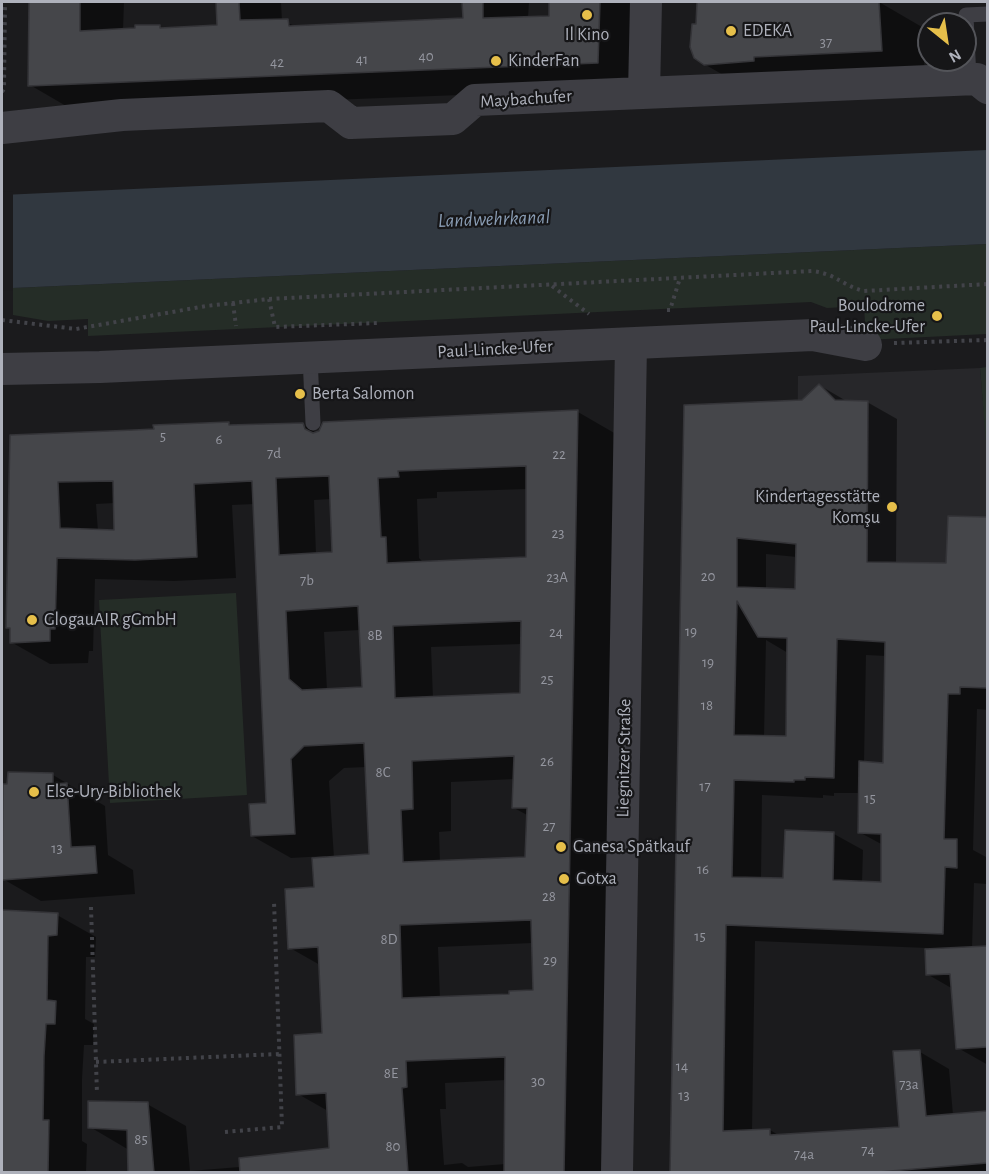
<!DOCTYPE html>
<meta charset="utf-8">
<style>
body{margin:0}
#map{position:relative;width:989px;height:1174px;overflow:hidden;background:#1b1b1d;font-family:"Alegreya Sans",sans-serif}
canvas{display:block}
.frame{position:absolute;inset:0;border:3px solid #aeb1bb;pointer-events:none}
.north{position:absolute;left:917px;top:12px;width:60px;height:60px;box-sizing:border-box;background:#161618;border:2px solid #535459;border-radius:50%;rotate:150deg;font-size:16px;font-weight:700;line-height:24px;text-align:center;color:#aeb1bb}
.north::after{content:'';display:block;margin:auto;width:21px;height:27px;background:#e6bf4a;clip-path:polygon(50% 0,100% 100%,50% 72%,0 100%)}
</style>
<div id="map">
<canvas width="989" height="1174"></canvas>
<div class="frame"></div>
<div class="north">N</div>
</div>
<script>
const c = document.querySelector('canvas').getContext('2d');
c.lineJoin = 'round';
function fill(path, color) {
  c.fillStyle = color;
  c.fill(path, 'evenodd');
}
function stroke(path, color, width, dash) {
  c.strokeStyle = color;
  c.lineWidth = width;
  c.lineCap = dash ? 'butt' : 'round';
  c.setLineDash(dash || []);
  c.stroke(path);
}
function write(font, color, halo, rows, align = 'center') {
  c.font = font + ' "Alegreya Sans",sans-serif';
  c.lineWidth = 4.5;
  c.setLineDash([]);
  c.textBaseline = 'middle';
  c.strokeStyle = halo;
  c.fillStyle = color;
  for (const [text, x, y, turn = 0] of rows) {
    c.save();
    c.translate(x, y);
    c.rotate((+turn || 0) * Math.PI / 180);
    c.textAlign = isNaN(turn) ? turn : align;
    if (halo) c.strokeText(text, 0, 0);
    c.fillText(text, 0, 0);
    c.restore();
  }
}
const built = new Path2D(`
 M980 368 988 456 987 591 946 590 796 561 798 376Z`);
const green = new Path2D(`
 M987 244V334L866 340 864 306 827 308 811 302 88 336V319L48 321 13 315V288Z
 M987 367 988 368 987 456 980 368Z
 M236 593 247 795 110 803 99 600Z`);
const water = new Path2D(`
 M987 150V244L13 288 2 195Z`);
const pier = new Path2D(`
 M13 191V291L2 290V192Z`);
const shadow = new Path2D(`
 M31 2H124L123 30 159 26 164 29 218 27V2H281L282 21 298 27 464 19V2H529L528 18H551V2H645L641 88 73 110 30 85Z
 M698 2H879L922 27 925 76 744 87 699 61Z
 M819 385 848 402H867L897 419 896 564 948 565 988 519V710L977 709 973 850 986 857V884L974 883 972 948 988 946V1065L958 1048 953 989 927 974V948L755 941 752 1131 770 1130 780 1136 901 1128 920 1052 949 1069 953 1115 988 1113V1172H672L686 407 803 402ZM766 554 797 557V590L766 589ZM766 640 788 653 787 737H764ZM866 655 886 656 884 764 864 763ZM834 793H860L859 832 883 845 882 884 862 883 863 850 834 834 785 880 761 879 762 795 823 798V795L834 796Z
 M578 412 616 434 603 1172H130L129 1150 90 1127 147 1104 186 1126 190 1171 264 1165 330 1150 328 1111 298 1094 324 1035 320 965 290 948 316 889 326 856 291 858 252 836 267 805 255 504 232 505 236 578 174 581 95 579 93 651H89L88 663 50 664 11 642V630L7 627 11 437 134 431 229 423 234 427 303 425 317 433ZM527 489V558L424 563 419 558 417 499 437 498V492ZM332 499 334 553 316 554 314 500ZM115 503 116 531H98L96 504ZM360 630 363 689 327 690 324 632ZM522 644 521 694 433 698 431 647ZM366 767 371 855 334 858 329 781 344 768ZM515 779 514 808 529 816 527 858 440 862 439 832 451 831V782ZM533 943 534 991 440 998 438 947ZM506 1080 505 1164 468 1167 462 1163 444 1165 440 1109H446L445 1083Z
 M53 775 105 806 108 855 133 870 135 894 41 901 3 879Z
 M2 912 57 915 96 937 95 957H86L85 1019 94 1024 93 1045H84L82 1079V1141L87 1144 86 1172H2Z`);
const building = new Path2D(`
 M29 2H80V31L135 28V25H160V28L217 25 216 2H239L240 20 288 19 289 26 463 18 462 2H483V18L549 16V2H600L598 63 28 86Z
 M697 2H879L882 51 754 57V61L704 65 694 58 690 47 692 24H696Z
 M819 384 835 400 868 401 867 562 946 563 948 516 987 517V688L960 687V694H948L944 839H957V868L945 867 943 934 726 925 723 1131 770 1129V1135L899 1127 893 1051 920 1050 926 1116 987 1111V1163L867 1173H670L684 405 802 400ZM737 538 796 544 795 589 737 587ZM737 601 758 637 787 638 786 736 734 735ZM837 639 885 642 883 763 859 761 858 833 881 834V882L833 880 834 832 785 830 783 878 732 877 734 780 794 782V780H805V777L834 778Z
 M578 410 564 1173H504L505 1057 406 1061 407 1087 402 1088 408 1173H240L239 1158 329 1148 326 1093 296 1095 294 1035 322 1033 318 947 288 949 285 889 314 887 312 858 369 854 364 743 304 746 291 759 295 834 251 836 249 804 266 803 252 481 194 484 197 557 135 560 57 558 55 629H50V641L10 643V628H6L10 435 134 430 154 429 153 425 229 422V425L303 423 305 429 313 433 319 431 323 422ZM526 466V557L387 563 386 537H381L378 478 399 477 398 471ZM329 476 332 552 279 555 276 478ZM113 481 114 530 60 528 58 482ZM358 606 362 687 302 690 289 679 286 611ZM521 621 520 693 395 698 393 626ZM514 756 512 808H527L525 857 403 862 401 810 413 809 412 761ZM531 920 533 990 509 991V994L402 998 400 925Z
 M8 772 53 773V784L67 783 71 847 95 846 97 873 2 880 3 784H7Z
 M2 910 58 913 57 935 48 936 47 1000 56 1001 55 1024H46L44 1056 43 1120H49L48 1173H2Z
 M987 946V1047L956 1049 950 974 926 975 925 949Z
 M88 1101 148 1102 154 1173H128L127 1130 88 1128Z`);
const path = new Path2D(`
 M2 92 4 89 5 2
 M552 286 589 314
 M269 299 275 327 377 323
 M233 303 236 326
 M667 310H670L680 278
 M2 320 76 329 206 306 269 299 812 271C837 274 843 286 864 291L988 284
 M894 343 988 340
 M91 907 97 1094
 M96 1062 279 1054
 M225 1132 282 1127 274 901`);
const service = new Path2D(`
 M969 79 966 15 988 14
 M310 357 313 423`);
const minor = new Path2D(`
 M644 93 646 2
 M2 128 122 115 329 106 351 123 453 119 475 100 977 79 988 88
 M2 369 100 367 813 335 866 345
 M617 1172 631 344`);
const markers = [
 [587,15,6,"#e6bf4a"],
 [731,31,6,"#e6bf4a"],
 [496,61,6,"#e6bf4a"],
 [937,316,6,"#e6bf4a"],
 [300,394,6,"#e6bf4a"],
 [892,507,6,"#e6bf4a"],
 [32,620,6,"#e6bf4a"],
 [34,792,6,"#e6bf4a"],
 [561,847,6,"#e6bf4a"],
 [564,879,6,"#e6bf4a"]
];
const numberNames = [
 ["37",826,42],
 ["40",426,56],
 ["41",362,59],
 ["42",277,62],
 ["5",163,436],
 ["6",219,439],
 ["7d",274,453],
 ["22",559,454],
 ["23",558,533],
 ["20",708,576],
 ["23A",557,577],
 ["7b",307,580],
 ["19",691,631],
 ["24",556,632],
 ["8B",375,635],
 ["19",708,662],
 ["25",547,679],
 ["18",707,705],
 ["26",547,761],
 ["8C",383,772],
 ["17",705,786],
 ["15",870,798],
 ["27",549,826],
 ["13",57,848],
 ["16",703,869],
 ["28",549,896],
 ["15",700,936],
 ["8D",389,939],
 ["29",550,960],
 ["14",682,1066],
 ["8E",391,1073],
 ["30",538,1081],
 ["73a",909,1084],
 ["13",684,1095],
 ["85",141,1139],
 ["80",393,1146],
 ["74",868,1150],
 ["74a",804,1154]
];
const poiNames = [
 ["EDEKA",743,31],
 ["Il Kino",587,35,"center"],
 ["KinderFan",508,61],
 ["Boulodrome",925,306,"right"],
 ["Paul-Lincke-Ufer",925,327,"right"],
 ["Berta Salomon",312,394],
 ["Kindertagesstätte",880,497,"right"],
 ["Komşu",880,518,"right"],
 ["GlogauAIR gGmbH",44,620],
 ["Else-Ury-Bibliothek",46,792],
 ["Ganesa Spätkauf",573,847],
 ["Gotxa",576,879]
];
const streetNames = [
 ["Maybachufer",526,99,-4],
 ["Paul-Lincke-Ufer",495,349,-3],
 ["Liegnitzer Straße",624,758,-89]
];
const waterNames = [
 ["Landwehrkanal",494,219,-2]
];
fill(built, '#27272a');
fill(green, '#252d27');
fill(water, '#313840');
fill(pier, '#1b1b1d');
fill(shadow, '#0007');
fill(building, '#45464a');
stroke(building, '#353539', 1.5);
stroke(path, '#424349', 4, [3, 4.5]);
stroke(service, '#3e3e44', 15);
stroke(minor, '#3e3e44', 32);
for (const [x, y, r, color] of markers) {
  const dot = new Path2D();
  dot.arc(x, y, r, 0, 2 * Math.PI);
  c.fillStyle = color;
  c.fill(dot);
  stroke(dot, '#161618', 2);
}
write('15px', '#94969f', null, numberNames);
write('18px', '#aeb1bb', '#161618', poiNames, 'left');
write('18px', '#aeb1bb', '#161618', streetNames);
write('italic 20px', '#899cb3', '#161618', waterNames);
</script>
